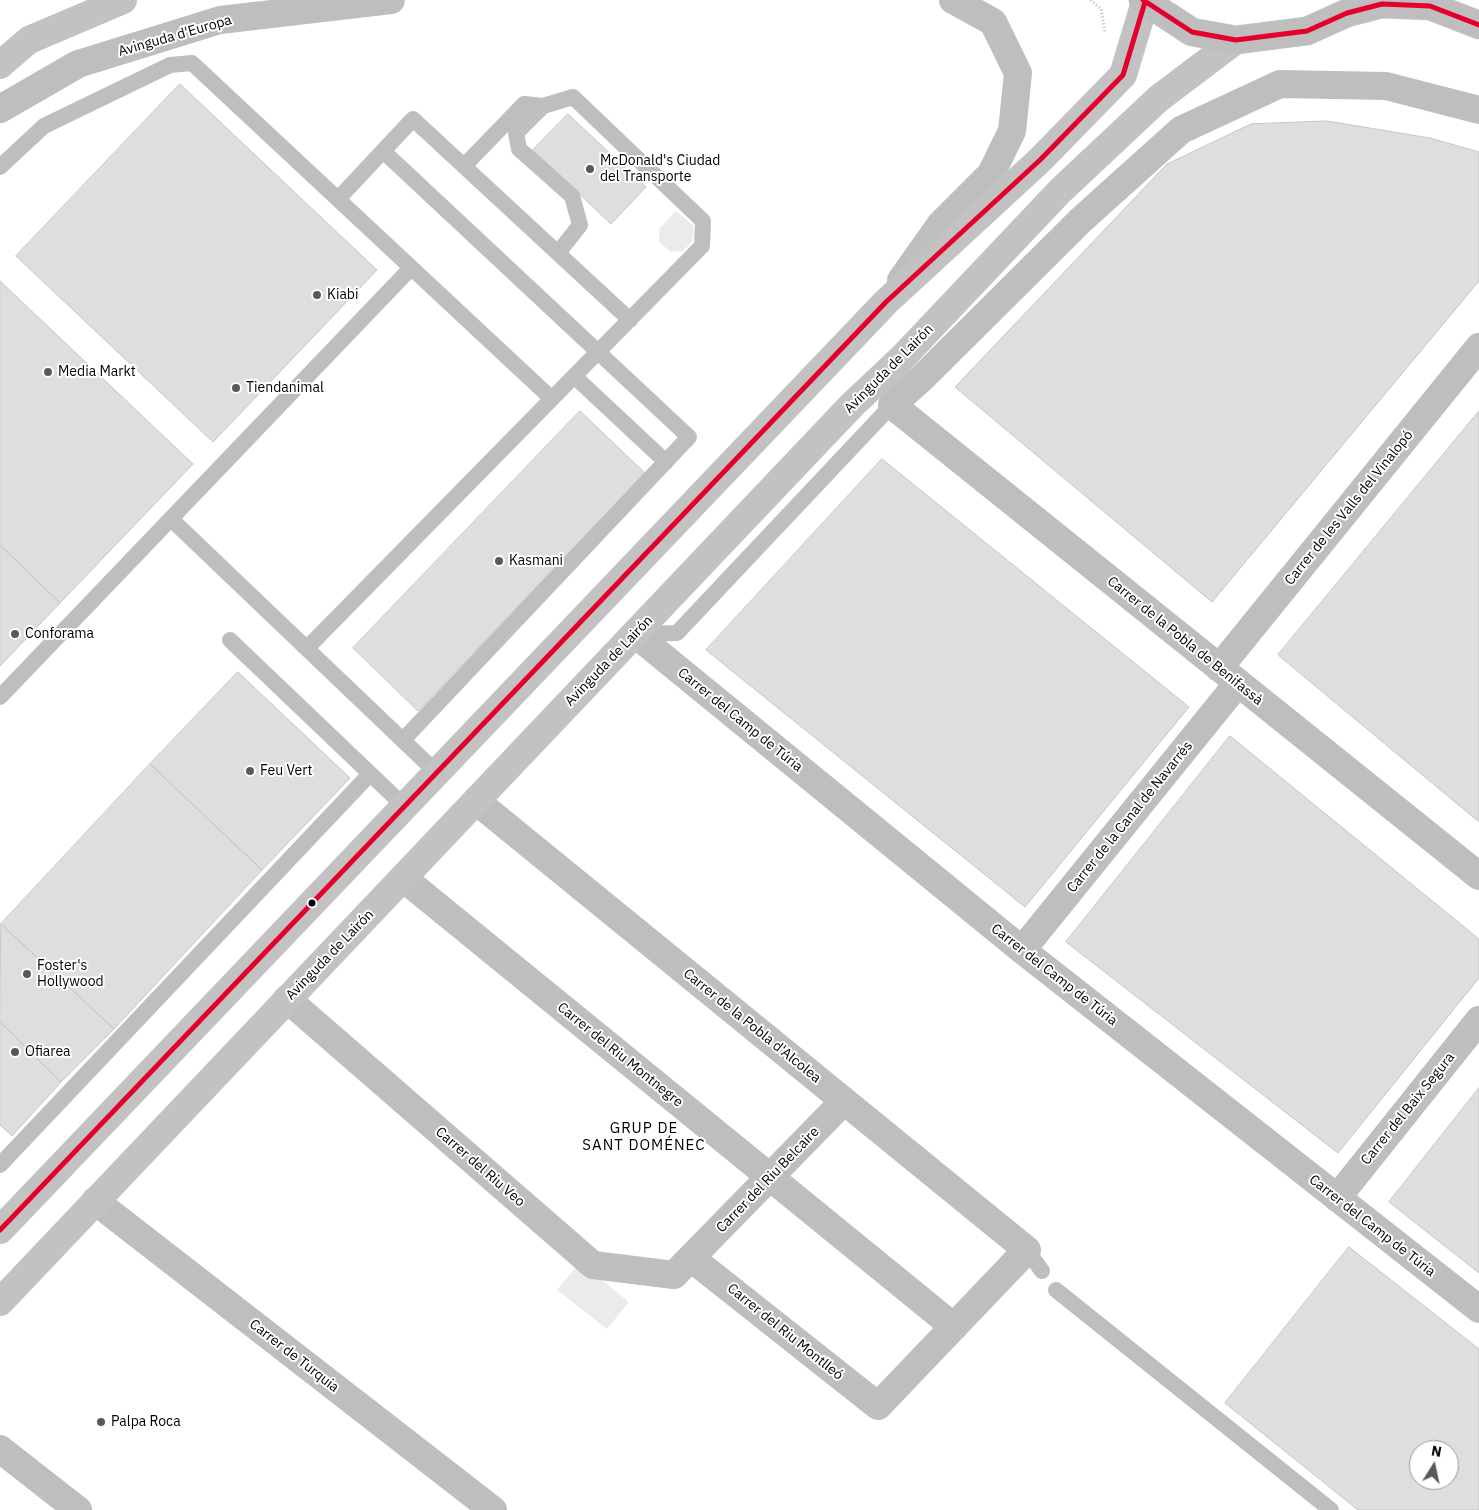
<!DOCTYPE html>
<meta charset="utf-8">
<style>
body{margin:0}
#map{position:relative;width:1479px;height:1510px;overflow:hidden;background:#fff;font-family:"IBM Plex Sans",sans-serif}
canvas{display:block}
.north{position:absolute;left:1409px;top:1440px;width:50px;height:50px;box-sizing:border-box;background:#fff;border:1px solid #999;border-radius:50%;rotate:10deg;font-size:14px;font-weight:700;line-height:20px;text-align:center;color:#000}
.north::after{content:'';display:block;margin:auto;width:18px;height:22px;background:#595959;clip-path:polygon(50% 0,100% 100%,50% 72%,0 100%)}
</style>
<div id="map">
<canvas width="1479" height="1510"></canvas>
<div class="north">N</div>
</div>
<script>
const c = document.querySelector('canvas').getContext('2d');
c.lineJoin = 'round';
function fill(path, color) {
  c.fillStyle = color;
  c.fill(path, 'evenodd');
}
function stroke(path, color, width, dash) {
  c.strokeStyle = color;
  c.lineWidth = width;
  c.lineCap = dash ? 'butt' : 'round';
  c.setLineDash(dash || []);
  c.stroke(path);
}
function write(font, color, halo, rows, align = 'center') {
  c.font = font + ' "IBM Plex Sans",sans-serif';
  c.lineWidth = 4;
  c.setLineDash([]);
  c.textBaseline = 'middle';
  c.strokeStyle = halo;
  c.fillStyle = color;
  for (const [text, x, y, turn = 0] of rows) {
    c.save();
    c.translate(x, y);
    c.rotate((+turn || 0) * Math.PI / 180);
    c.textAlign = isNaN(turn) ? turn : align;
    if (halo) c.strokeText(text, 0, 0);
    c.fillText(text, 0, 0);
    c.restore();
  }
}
const green = new Path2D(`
 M676 211 694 226 692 242 683 251 671 252 659 242V229Z
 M580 1262 629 1302 607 1329 557 1290Z`);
const building = new Path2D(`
 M180 84 377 270 213 442 16 256Z
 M568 114 646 187 611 224 533 150Z
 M1327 121 1430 138 1479 152V281L1212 602 955 387 1167 164 1251 124Z
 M0 281 193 464 60 603 0 545Z
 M580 411 645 473 418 711 353 648Z
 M1479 411V822L1278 655Z
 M882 459 1189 707 1025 907 706 650Z
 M0 545 60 603 0 666Z
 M238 672 350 778 262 870 150 764Z
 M1230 736 1479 939V978L1338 1153 1066 942Z
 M150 764 262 870 114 1029 1 924Z
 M1 924 114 1029 61 1082 0 1022Z
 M0 1022 61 1082 12 1136 0 1125Z
 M1479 1088V1273L1389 1202Z
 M1349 1247 1479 1349V1510H1358L1225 1403ZM1419 1450H1449V1480H1419Z`);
const path = new Path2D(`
 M1091 0 1101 9 1105 32`);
const lane = new Path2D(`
 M383 151 689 437 403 740
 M464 166 524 104 543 106
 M0 167 44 126 170 65 192 63 552 399
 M338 199 413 119 630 320
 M574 376 666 462
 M171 519 436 772
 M635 634 677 633 892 405
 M230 640 404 806
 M307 648 702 246 703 221 573 97 543 106 516 133 519 149 572 196 580 225 558 253
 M0 697 411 268
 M0 1165 370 774
 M1027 1250 1042 1271
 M1056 1290 1331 1510`);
const street = new Path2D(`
 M0 109 78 64 220 20 391 0
 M1479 110 1386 86 1280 84 1181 130 1081 220 923 377 892 405 1479 876
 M901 280 940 225 991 174 1012 131 1018 73 993 22 953 0
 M635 634 1022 950 1479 1309
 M1219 668 1479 347
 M476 801 1027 1250 878 1406 691 1258
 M403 878 954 1327
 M1022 950 1238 683
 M287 999 593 1265 674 1275 844 1101
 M1337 1198 1479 1020
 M95 1201 493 1510
 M0 1449 78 1510`);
const secondary = new Path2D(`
 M0 65 29 40 123 0
 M0 1230 886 302 1040 160 1123 75 1145 2
 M0 1302 852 405 901 359 1060 191 1158 99 1236 40`);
const primary = new Path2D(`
 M1143 0 1192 32 1236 40 1307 31 1347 13 1382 4 1430 6 1479 25`);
const bus1 = new Path2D(`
 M1143 0 1192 32 1236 40 1307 31 1347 13 1382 4 1430 6 1479 25
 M0 1230 886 302 1040 160 1123 75 1145 2`);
const markers = [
 [590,169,5,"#595959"],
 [317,295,5,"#595959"],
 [48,372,5,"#595959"],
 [236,388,5,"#595959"],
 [499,561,5,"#595959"],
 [15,634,5,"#595959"],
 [250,771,5,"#595959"],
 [312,903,4.5,"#000"],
 [27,974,5,"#595959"],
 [15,1052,5,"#595959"],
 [101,1422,5,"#595959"]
];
const streetNames = [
 ["Avinguda d'Europa",175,36,-16],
 ["Avinguda de Lairón",889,369,-45],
 ["Carrer de les Valls del Vinalopó",1349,508,-51],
 ["Carrer de la Pobla de Benifassà",1185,641,39],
 ["Avinguda de Lairón",609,661,-46],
 ["Carrer del Camp de Túria",740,720,39],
 ["Carrer de la Canal de Navarrés",1130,817,-51],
 ["Avinguda de Lairón",330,955,-46],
 ["Carrer del Camp de Túria",1054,975,38],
 ["Carrer de la Pobla d'Alcolea",752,1026,39],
 ["Carrer del Riu Montnegre",620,1055,39],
 ["Carrer del Baix Segura",1408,1109,-51],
 ["Carrer del Riu Veo",480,1167,41],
 ["Carrer del Riu Belcaire",768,1180,-46],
 ["Carrer del Camp de Túria",1372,1226,38],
 ["Carrer del Riu Montlleó",785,1332,39],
 ["Carrer de Turquia",294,1356,38]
];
const poiNames = [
 ["McDonald's Ciudad",600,161],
 ["del Transporte",600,177],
 ["Kiabi",327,295],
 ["Media Markt",58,372],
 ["Tiendanimal",246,388],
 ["Kasmani",509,561],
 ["Conforama",25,634],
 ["Feu Vert",260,771],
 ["Foster's",37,966],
 ["Hollywood",37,982],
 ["Ofiarea",25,1052],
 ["Palpa Roca",111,1422]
];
const neighbourhoodNames = [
 ["GRUP DE",644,1129],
 ["SANT DOMÉNEC",644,1146]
];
fill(green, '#ebebeb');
fill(building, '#dedede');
stroke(building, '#c6c6c6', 1);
stroke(primary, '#dbdbdb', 29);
stroke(path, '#b9b9b9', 3, [1, 2.5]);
stroke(lane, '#bebebe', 16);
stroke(street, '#bebebe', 28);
stroke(secondary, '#c2c2c2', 28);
stroke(primary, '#bebebe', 28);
stroke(bus1, '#e4002b', 5);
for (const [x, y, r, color] of markers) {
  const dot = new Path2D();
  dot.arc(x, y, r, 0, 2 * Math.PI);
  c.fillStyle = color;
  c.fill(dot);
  stroke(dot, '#fff', 2);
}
write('14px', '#000', '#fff', streetNames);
write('14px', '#000', '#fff', poiNames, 'left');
c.letterSpacing = '1px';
write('15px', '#000', '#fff', neighbourhoodNames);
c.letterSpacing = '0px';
</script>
